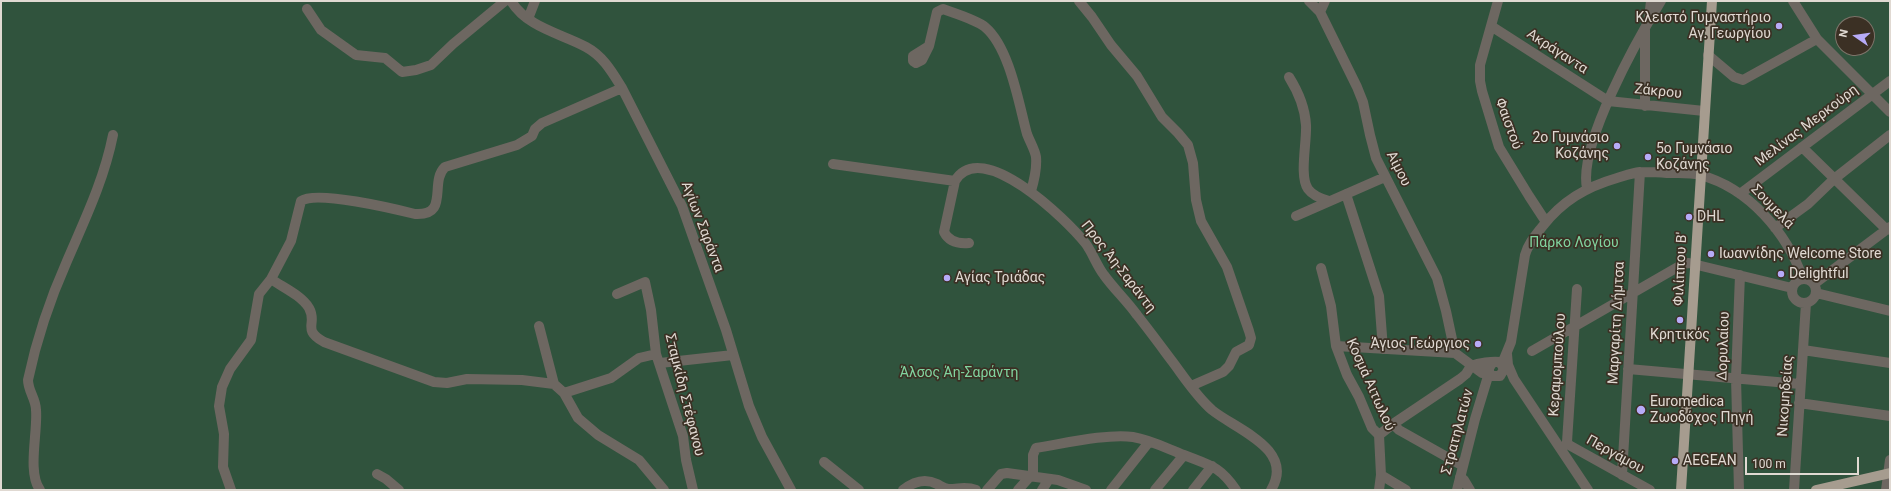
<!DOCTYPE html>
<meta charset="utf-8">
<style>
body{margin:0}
#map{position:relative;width:1891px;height:491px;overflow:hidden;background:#3b3024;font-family:Roboto,sans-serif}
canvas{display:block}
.frame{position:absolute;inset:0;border:2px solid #e0d9d2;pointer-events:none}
.north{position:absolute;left:1835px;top:16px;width:40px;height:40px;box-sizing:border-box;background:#3b3024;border:1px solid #7d746a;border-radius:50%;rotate:283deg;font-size:11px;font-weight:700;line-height:16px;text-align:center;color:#e0d9d2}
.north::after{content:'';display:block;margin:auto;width:14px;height:18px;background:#b7abf8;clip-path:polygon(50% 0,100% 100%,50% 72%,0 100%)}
.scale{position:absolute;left:1745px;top:457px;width:114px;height:18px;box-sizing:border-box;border:2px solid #e0d9d2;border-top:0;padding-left:5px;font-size:12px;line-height:14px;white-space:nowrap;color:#e0d9d2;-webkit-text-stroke:3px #3b3024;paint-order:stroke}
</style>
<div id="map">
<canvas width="1891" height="491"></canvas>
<div class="frame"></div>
<div class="north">N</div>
<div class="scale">100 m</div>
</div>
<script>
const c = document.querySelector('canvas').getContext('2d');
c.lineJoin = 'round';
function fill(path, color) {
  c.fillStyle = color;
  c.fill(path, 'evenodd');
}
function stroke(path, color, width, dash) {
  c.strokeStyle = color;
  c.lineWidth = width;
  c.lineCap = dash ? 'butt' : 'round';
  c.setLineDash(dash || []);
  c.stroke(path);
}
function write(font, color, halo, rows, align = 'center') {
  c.font = font + ' Roboto,sans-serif';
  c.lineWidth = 3.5;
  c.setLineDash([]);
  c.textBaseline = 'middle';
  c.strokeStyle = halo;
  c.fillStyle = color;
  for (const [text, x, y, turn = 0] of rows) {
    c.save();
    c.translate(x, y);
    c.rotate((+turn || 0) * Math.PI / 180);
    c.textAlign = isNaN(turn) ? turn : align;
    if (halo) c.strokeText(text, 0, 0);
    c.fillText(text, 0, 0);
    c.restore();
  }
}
const green = new Path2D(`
 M1 1H1890V490H1ZM1843 24H1867V48H1843Z`);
const minor = new Path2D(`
 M511 1C528 28 560 33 586 47 603 56 612 72 622 88L682 206 726 330 749 406 762 437 791 490
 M1079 1 1092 17 1111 45 1137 76 1162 117 1178 133 1188 145 1193 163 1196 200 1201 221 1227 267 1249 331 1251 338 1249 345 1236 352 1229 366 1223 372 1191 386
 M1309 1 1320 12 1357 87 1363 102 1370 135 1376 158 1437 278 1446 311 1455 353
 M1498 1 1480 65V81L1482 91 1499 147 1529 196 1546 222
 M1793 1 1817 39 1890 112
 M307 9 321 30 356 55 385 58 402 72 416 70 431 65 453 44 505 1
 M1320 12 1325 1
 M1649 18 1651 1
 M528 19 535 1
 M1491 26 1608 101 1704 111
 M1645 30V106
 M929 46 922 60 916 63 913 61V56L929 46 937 12 943 9C954 13 977 20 985 27 1010 48 1019 105 1027 134 1030 142 1035 150 1036 157 1037 168 1034 181 1031 191
 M1708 55 1734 77 1743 80 1817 39
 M1289 77C1299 93 1305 107 1306 125 1307 142 1299 176 1308 189 1313 196 1322 199 1329 201
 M1802 147 1887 230
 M833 164 955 181
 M1587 188C1578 145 1637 40 1661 1
 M1346 194 1379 296 1383 349
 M1740 194 1890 81
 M1296 216 1385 177
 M1775 228 1808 204 1834 179 1890 135
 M969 243C958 244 949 242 944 232L955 181C981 136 1067 220 1086 244 1093 254 1097 266 1104 275 1114 289 1127 301 1137 315 1149 330 1160 345 1172 361 1184 377 1196 396 1212 410 1235 429 1296 449 1271 490
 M1321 268 1331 306 1336 346 1347 375 1359 397 1372 428 1379 435 1381 475 1379 490
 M1792 291a12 12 0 1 1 24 0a12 12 0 1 1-24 0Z
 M271 279C282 287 301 295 309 308 318 324 301 329 324 342L434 382 447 383 467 379 522 380 554 384
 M1814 284 1890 227
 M1577 289 1567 442 1569 445 1650 490
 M1816 293 1890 311
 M617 294 645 282 651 310 656 354 683 436 686 460 693 490
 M539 326 554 384 564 393 578 418 598 435 639 460 664 490
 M1336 346 1455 353 1482 373H1489L1475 419 1457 490
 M1803 350 1890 363
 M1532 351 1683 264 1689 263 1792 288
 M1507 354 1508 365 1514 379 1588 490
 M660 363 733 355
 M1502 364 1511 342 1525 255C1528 244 1535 236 1542 227 1562 201 1586 187 1617 178 1624 176 1632 173 1640 172 1649 172 1658 172 1667 173 1678 173 1690 172 1700 175 1749 188 1787 233 1803 279
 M1471 366C1479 363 1492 361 1500 362L1504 369 1500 376H1493L1489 373V368L1493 362
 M1628 369 1800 384
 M564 393 611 378 639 358 656 354
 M1799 403 1890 416
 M1393 424 1399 430 1463 466
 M1379 435 1393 424 1460 379 1466 374 1471 366
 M824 462 859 490
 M377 474 386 479 399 490
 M1381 475 1406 490
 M1622 475 1640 172
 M1460 477 1464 480 1470 490
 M40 490C27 472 38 432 36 410 36 399 28 391 28 380 36 342 51 297 67 261 85 219 104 180 113 135
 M231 490 223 467 224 434 219 406 222 387 230 369 251 340 259 294 271 279 291 241 301 201C316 190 395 209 415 214 450 216 429 182 445 167L517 145 532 136 535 129 542 123 622 88
 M903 490C913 482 925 478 937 484 941 486 944 489 949 489 959 489 966 486 976 490
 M987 490 1001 474 1007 473 1058 480 1086 490
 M1018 490 1033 473V455L1036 448C1062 444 1108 433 1133 437 1151 440 1168 449 1184 455 1209 465 1220 466 1236 490
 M1042 490 1049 479
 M1111 490 1149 442
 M1155 490 1184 455
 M1193 490 1212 466
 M1739 490 1736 378 1740 275
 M1794 490 1806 303
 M1886 490 1890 460`);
const major = new Path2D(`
 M1681 490 1712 1
 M1816 490 1890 473`);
const markers = [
 [1779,26,4,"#b7abf8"],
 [1617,146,4,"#b7abf8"],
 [1648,157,4,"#b7abf8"],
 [1689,217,4,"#b7abf8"],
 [1711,254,4,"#b7abf8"],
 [1781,274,4,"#b7abf8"],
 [947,278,4,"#b7abf8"],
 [1680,320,4,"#b7abf8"],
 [1478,344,4,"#b7abf8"],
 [1641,410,5,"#b7abf8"],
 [1675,461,4,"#b7abf8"]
];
const poiNames = [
 ["Κλειστό Γυμναστήριο",1771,18,"right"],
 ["Αγ. Γεωργίου",1771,34,"right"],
 ["2o Γυμνάσιο",1609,138,"right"],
 ["Κοζάνης",1609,154,"right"],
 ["5o Γυμνάσιο",1656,149],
 ["Κοζάνης",1656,165],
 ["DHL",1697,217],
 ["Ιωαννίδης Welcome Store",1719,254],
 ["Delightful",1789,274],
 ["Αγίας Τριάδας",955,278],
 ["Κρητικός",1680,335,"center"],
 ["Άγιος Γεώργιος",1470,344,"right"],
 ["Euromedica",1650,402],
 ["Ζωοδόχος Πηγή",1650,418],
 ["AEGEAN",1683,461]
];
const streetNames = [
 ["Ακράγαντα",1557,52,33],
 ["Ζάκρου",1658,92,6],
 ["Φαιστού",1508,124,70],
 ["Μελίνας Μερκούρη",1807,126,-37],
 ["Αίμου",1398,169,63],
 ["Σουμελά",1772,207,46],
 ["Αγίων Σαράντα",702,227,69],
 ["Προς Άη-Σαράντη",1118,267,52],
 ["Φιλίππου Β'",1681,269,-87],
 ["Μαργαρίτη Δήμτσα",1617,323,-87],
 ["Δορυλαίου",1724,346,-88],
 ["Κεραμομπούλου",1558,365,-86],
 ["Κοσμά Αιτωλού",1370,385,66],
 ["Σταμκίδη Στέφανου",684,395,76],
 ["Νικομηδείας",1786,396,-86],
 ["Στρατηλατών",1458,432,-75],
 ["Περγάμου",1615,455,29]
];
const parkNames = [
 ["Πάρκο Λογίου",1574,243],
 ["Άλσος Άη-Σαράντη",959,373]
];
fill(green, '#30533d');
stroke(minor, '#6d6761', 10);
stroke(major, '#a69c8f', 10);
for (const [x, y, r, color] of markers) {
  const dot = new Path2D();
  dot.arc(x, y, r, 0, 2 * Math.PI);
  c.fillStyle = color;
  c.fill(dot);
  stroke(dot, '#3b3024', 1.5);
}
write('14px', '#e0d9d2', '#3b3024', poiNames, 'left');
write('14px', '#e0d9d2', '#3b3024', streetNames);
write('14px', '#81d49f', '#3b3024', parkNames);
</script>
